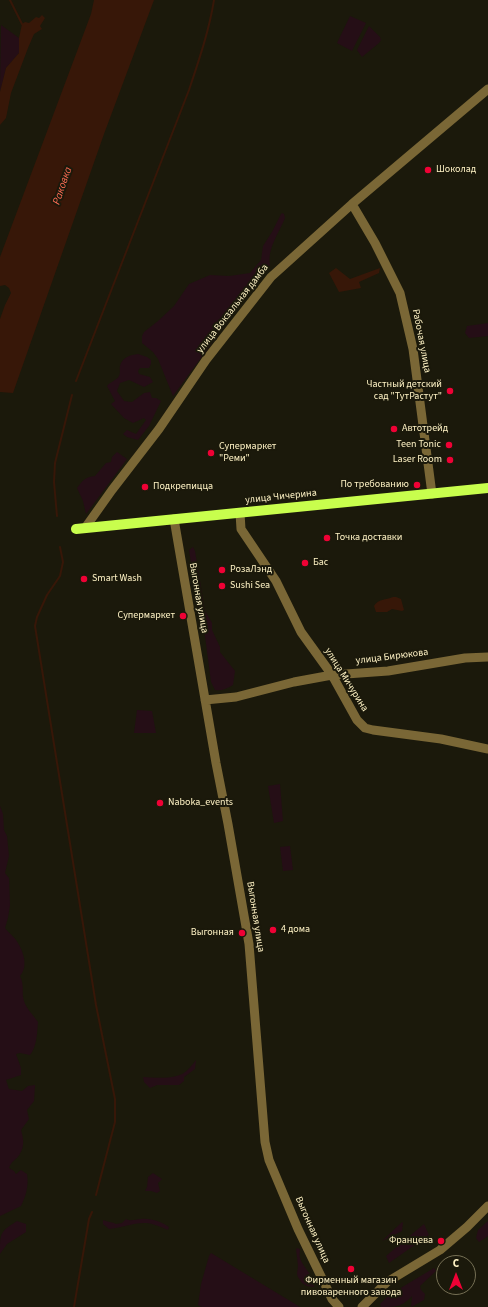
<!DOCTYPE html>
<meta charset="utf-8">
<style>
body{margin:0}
#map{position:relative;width:488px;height:1307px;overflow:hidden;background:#1b190b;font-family:"Source Sans 3",sans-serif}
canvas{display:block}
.north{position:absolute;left:436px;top:1255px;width:40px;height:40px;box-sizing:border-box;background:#1b190b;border:1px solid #767055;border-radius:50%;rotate:0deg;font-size:11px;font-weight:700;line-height:16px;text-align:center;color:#fff3c5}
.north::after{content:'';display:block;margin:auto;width:14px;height:18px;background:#ef0135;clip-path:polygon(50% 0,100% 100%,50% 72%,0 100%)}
</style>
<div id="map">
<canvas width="488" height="1307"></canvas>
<div class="north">С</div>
</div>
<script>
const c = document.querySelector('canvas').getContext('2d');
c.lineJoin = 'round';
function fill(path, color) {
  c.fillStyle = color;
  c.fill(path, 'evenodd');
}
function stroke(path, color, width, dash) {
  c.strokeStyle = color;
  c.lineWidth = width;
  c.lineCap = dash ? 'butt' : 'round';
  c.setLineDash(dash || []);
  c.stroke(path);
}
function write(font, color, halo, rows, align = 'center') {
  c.font = font + ' "Source Sans 3",sans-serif';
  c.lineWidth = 4;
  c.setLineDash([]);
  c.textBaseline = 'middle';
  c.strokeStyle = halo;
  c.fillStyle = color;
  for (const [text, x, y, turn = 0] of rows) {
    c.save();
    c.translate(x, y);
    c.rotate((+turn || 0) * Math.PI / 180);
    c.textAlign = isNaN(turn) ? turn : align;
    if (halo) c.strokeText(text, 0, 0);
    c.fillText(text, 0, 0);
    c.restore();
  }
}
const green = new Path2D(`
 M350 16 366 23 352 51 337 43Z
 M1 25 19 38V53L6 68 0 92Z
 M369 26 380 37 381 40 379 43 362 57 357 50Z
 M282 213 284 214 285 218C279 233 267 249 270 265L267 271 253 287 173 396 158 359 153 352 142 343V336L144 332 158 321 174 306 189 284 210 275 229 276 250 273 261 260 263 246 272 232 281 214Z
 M488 323V336L469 338 465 333 467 326Z
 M138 354 147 357 151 360V364L149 368H140L138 371 139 374 150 377 153 382 144 387 129 380 120 383 117 391 124 401 132 402 144 393 150 392 152 398H156L161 401 149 426 138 440 127 437 123 434 127 430 136 434 146 420 144 418 133 423 124 418 111 404 115 401 107 386C110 382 117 380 119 376 121 372 119 369 120 366 122 357 131 355 138 354Z
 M117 452 127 459 86 514 83 501 77 488C83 480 85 477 95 476L106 463 111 462 112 457Z
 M193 547 195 551 205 611 212 623V630L220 647V652L235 671 233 685C226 689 222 691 215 690L211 682 205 636 194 594 195 586 189 550Z
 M137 710 152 711 156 733H134Z
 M280 784 283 821 274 823 268 786Z
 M0 806 3 814 4 830 7 836 9 856 5 873 9 878 10 905 8 918 5 928C8 932 13 936 16 940 23 950 29 966 20 976 25 987 21 992 24 1001 26 1008 34 1016 38 1022 37 1033 37 1046 30 1055L20 1053 16 1054 21 1068V1075L6 1080 9 1089 22 1091 28 1086 35 1085 34 1101 27 1110 29 1119 21 1130C24 1141 25 1148 17 1158 13 1161 11 1163 9 1168L14 1171 16 1174 21 1170 27 1174C29 1185 26 1196 21 1206L0 1216Z
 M290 846 293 870 283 871 280 847Z
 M196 1060 195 1069 184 1077V1081L179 1085H157L150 1088 144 1082 143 1077C155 1078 172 1079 182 1074 188 1071 192 1065 196 1060Z
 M153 1173 162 1179 158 1183 160 1191 157 1193 151 1191H145L147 1187 148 1177Z
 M126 1219C132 1222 135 1219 141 1219 152 1218 161 1222 169 1227L168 1230C161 1227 154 1224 147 1223 134 1222 121 1228 109 1229L103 1224V1220C108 1222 112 1222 116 1224L122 1223Z
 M17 1221 26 1224V1232L7 1244 0 1254C0 1232 0 1232 17 1221Z
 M488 1221V1236L479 1242 476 1238 478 1230Z
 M402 1222 403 1223 402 1231 382 1241Z
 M424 1224 429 1235 389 1263 386 1256Z
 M297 1248 300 1249C300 1252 299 1255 300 1258 303 1268 315 1276 314 1287L307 1286 302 1283 298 1277 297 1274 298 1266 296 1249Z
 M211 1253 300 1307H202L198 1305 201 1284 209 1256Z
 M434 1268 436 1271 420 1286 421 1290 425 1294 424 1300 411 1307 412 1296C402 1307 396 1307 381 1307L380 1304 389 1295Z`);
const water = new Path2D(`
 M94 0H154L104 134 13 393 0 392V319L5 305 11 293 9 288 5 285 0 286V257L91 14Z
 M42 15 45 18 40 26 42 29 34 34 28 48 11 93 6 118 0 125V92L6 68 19 53V38L22 24 25 22 29 23 36 17 39 18Z
 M336 268 350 279 380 268 379 273 359 282 361 288 339 292 329 273Z
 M393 597H396L401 599 404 610 402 611 392 609 387 612H376L374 606C378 599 386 600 393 597Z`);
const stream = new Path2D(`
 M10 0 22 24
 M76 381 189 90C199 60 209 31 214 0
 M57 516 54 482 55 463 72 395
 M60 547 63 562 60 576 47 595 37 617 35 626 96 1005 115 1099V1122L96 1195
 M74 1307 89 1219 92 1212`);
const minor = new Path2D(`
 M352 204 375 243 400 293 413 349 432 494
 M240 513 241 529 276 581 301 632 332 675 357 720 365 728 373 730 441 739 488 749
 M174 519 216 763 228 824 249 944 265 1142 269 1160 298 1229 332 1299 339 1307
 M85 528 112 490 159 429 206 360 271 277 352 204 488 89
 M205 700 236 697 294 682 332 675 388 671 465 658 488 657
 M362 1307 387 1282 440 1250 467 1227 488 1206`);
const major = new Path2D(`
 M76 529 488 488`);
const markers = [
 [428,170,4,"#ef0135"],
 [450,391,4,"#ef0135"],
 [394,429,4,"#ef0135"],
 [449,445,4,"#ef0135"],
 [211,453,4,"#ef0135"],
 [450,460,4,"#ef0135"],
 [417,485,4,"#ef0135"],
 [145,487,4,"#ef0135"],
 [327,538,4,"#ef0135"],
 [305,563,4,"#ef0135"],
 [222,570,4,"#ef0135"],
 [84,579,4,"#ef0135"],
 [222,586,4,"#ef0135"],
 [183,616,4,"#ef0135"],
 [160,803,4,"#ef0135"],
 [273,930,4,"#ef0135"],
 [242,933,4,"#ef0135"],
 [441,1241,4,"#ef0135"],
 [351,1269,4,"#ef0135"]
];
const poiNames = [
 ["Шоколад",436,170],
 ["Частный детский",442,385,"right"],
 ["сад \"ТутРастут\"",442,397,"right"],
 ["Автотрейд",402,429],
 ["Teen Tonic",441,445,"right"],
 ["Супермаркет",219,447],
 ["\"Реми\"",219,459],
 ["Laser Room",442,460,"right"],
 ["По требованию",409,485,"right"],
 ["Подкрепицца",153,487],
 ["Точка доставки",335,538],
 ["Бас",313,563],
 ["РозаЛэнд",230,570],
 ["Smart Wash",92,579],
 ["Sushi Sea",230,586],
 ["Супермаркет",175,616,"right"],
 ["Naboka_events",168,803],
 ["4 дома",281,930],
 ["Выгонная",234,933,"right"],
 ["Францева",433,1241,"right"],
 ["Фирменный магазин",351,1281,"center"],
 ["пивоваренного завода",351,1293,"center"]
];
const streetNames = [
 ["улица Вокзальная дамба",233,309,-52],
 ["Рабочая улица",421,341,79],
 ["улица Чичерина",281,497,-6],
 ["Выгонная улица",198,598,80],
 ["улица Бирюкова",392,657,-7],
 ["улица Мичурина",346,680,58],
 ["Выгонная улица",255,917,81],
 ["Выгонная улица",312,1230,66]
];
const waterNames = [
 ["Раковка",63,186,-71]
];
fill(green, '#250e16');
fill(water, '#371708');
stroke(stream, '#371708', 2);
stroke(minor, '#7a6736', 9);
stroke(major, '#c8fe4d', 10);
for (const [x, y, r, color] of markers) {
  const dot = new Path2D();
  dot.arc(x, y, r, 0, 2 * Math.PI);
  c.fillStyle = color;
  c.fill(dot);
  stroke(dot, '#1b190b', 1.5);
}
write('10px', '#fff3c5', '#1b190b', poiNames, 'left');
write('10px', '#fff3c5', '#1b190b', streetNames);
write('italic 11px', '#fe6c54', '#1b190b', waterNames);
</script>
